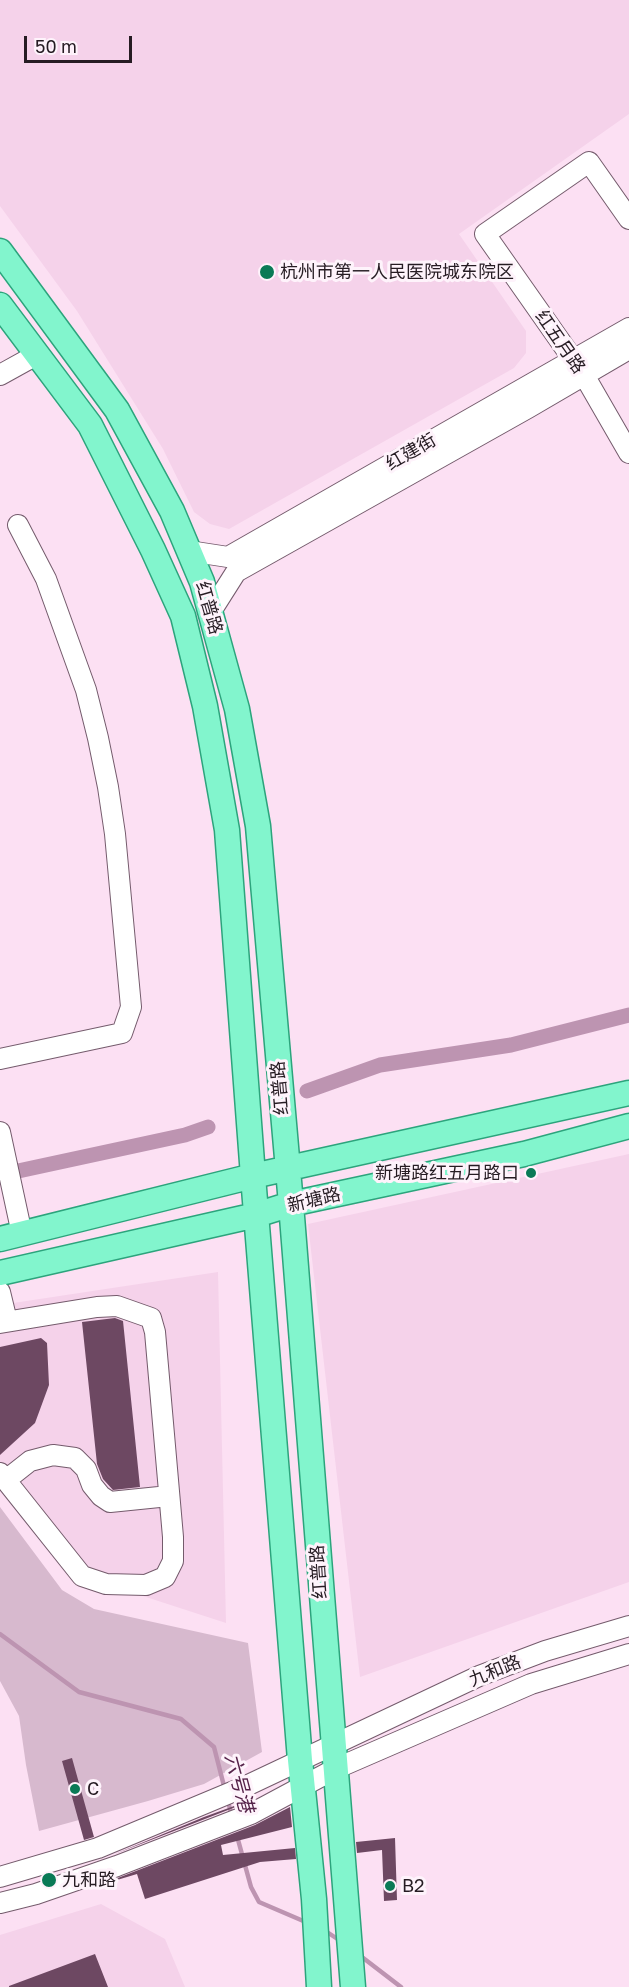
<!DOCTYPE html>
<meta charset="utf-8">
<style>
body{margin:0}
#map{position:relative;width:629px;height:1987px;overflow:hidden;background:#fce0f3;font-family:"Golos Text",sans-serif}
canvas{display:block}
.scale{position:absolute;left:24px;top:36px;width:108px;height:27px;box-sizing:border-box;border:3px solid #261c23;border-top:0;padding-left:8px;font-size:18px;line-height:21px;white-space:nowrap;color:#261c23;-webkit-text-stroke:4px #fef3fb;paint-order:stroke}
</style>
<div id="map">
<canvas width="629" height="1987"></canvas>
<div class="scale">50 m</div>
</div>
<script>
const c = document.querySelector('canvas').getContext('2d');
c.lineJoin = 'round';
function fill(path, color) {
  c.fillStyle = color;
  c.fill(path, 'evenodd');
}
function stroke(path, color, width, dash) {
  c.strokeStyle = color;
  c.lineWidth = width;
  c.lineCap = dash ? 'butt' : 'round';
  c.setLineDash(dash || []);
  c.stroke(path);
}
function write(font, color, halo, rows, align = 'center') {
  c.font = font + ' "Golos Text","Noto Sans SC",sans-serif';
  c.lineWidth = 6;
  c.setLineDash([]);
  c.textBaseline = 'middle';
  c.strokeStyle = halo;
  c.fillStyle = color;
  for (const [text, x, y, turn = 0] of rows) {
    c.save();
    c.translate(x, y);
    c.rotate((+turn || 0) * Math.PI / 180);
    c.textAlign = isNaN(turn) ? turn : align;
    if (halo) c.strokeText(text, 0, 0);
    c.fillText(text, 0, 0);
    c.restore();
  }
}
const built = new Path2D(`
 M0 0H629V114L459 234 526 331V353L514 368 229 529 210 524 194 512 163 449 77 311 0 206Z
 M629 1154V1582L360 1677 308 1224Z
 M218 1272 226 1623 69 1572 0 1480V1305Z
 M101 1904 165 1939 185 1987H0V1935Z`);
const green = new Path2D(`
 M0 1507 62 1590 94 1609 248 1643 262 1752 204 1784 148 1801 39 1831 26 1765 19 1716 0 1681Z`);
const stream = new Path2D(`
 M0 1634 79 1692 181 1719 214 1747 225 1790
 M227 1798 232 1816
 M237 1836 251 1887 259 1902 308 1923
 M324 1930 342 1942
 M358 1954 401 1987`);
const canal = new Path2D(`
 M307 1091 380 1065 511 1045 629 1015
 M0 1175 185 1135 208 1127`);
const building = new Path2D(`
 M115 1318 123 1321 140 1487 113 1490 103 1479 97 1464 82 1322Z
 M41 1338 47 1343 49 1385 35 1423 0 1455V1347Z
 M72 1758 94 1837 84 1840 62 1761Z
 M256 1798 246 1803 115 1854 204 1817Z
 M290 1807 292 1827 221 1845 223 1855 295 1848 296 1859 260 1862 145 1899 137 1874 97 1886 255 1825Z
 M395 1838 397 1900 384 1901 382 1850 357 1853 356 1842Z
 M95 1954 108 1987H9V1986Z`);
const minor = new Path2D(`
 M629 219 589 162 485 234 584 375 629 453
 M0 375 38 354
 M189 551 228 557 629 328
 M210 613 236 572 528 408 629 349
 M0 1059 122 1033 131 1007 115 834 108 787 98 738 86 690 46 579 18 525
 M0 1132 22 1234
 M0 1292 7 1321
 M0 1323 97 1307 117 1306 151 1318 155 1332 173 1537V1561L165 1577 146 1585 106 1584 82 1576 0 1473
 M6 1480 30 1461 53 1455 75 1458 86 1469 92 1485 101 1496 110 1502 169 1496
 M0 1877 98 1848 244 1787 479 1676 545 1651 629 1626
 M0 1903 36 1894 117 1866 251 1814 335 1769 531 1684 629 1654`);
const major = new Path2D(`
 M0 251 117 410 172 511 202 582 237 709 258 826 291 1204 353 1987
 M0 305 90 425 153 550 183 616 205 706 227 830 253 1176 300 1760 314 1899 319 1987
 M0 1239 253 1176 629 1093
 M0 1273 256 1215 291 1204 524 1154 629 1126`);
const markers = [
 [267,272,8,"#0a7a56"],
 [531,1173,6,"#0a7a56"],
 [75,1789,6,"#0a7a56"],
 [49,1880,8,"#0a7a56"],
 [390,1886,6,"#0a7a56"]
];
const poiNames = [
 ["杭州市第一人民医院城东院区",280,272],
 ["新塘路红五月路口",519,1173,"right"],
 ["C",87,1789],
 ["九和路",62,1880],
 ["B2",402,1886]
];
const streetNames = [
 ["红五月路",560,342,55],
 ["红建街",411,452,-30],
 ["红普路",209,608,74],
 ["红普路",280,1088,-95],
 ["新塘路",314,1200,-13],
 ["红普路",319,1572,-94],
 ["九和路",495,1671,-22]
];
const waterNames = [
 ["六号港",239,1783,75]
];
fill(built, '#f5d2ea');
fill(green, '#d7b9ce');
stroke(stream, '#bd94b1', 4.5);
stroke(canal, '#bd94b1', 15);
fill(building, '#6d4862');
stroke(minor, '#745b6c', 22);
stroke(major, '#2ca47c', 27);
stroke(minor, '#fff', 20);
stroke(major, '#82f5cd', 24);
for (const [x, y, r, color] of markers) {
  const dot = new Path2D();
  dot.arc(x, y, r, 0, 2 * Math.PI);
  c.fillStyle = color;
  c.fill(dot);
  stroke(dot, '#fef3fb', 2);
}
write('18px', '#261c23', '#fef3fb', poiNames, 'left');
write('18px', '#261c23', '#fef3fb', streetNames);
write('italic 20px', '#56234a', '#fef3fb', waterNames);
</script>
